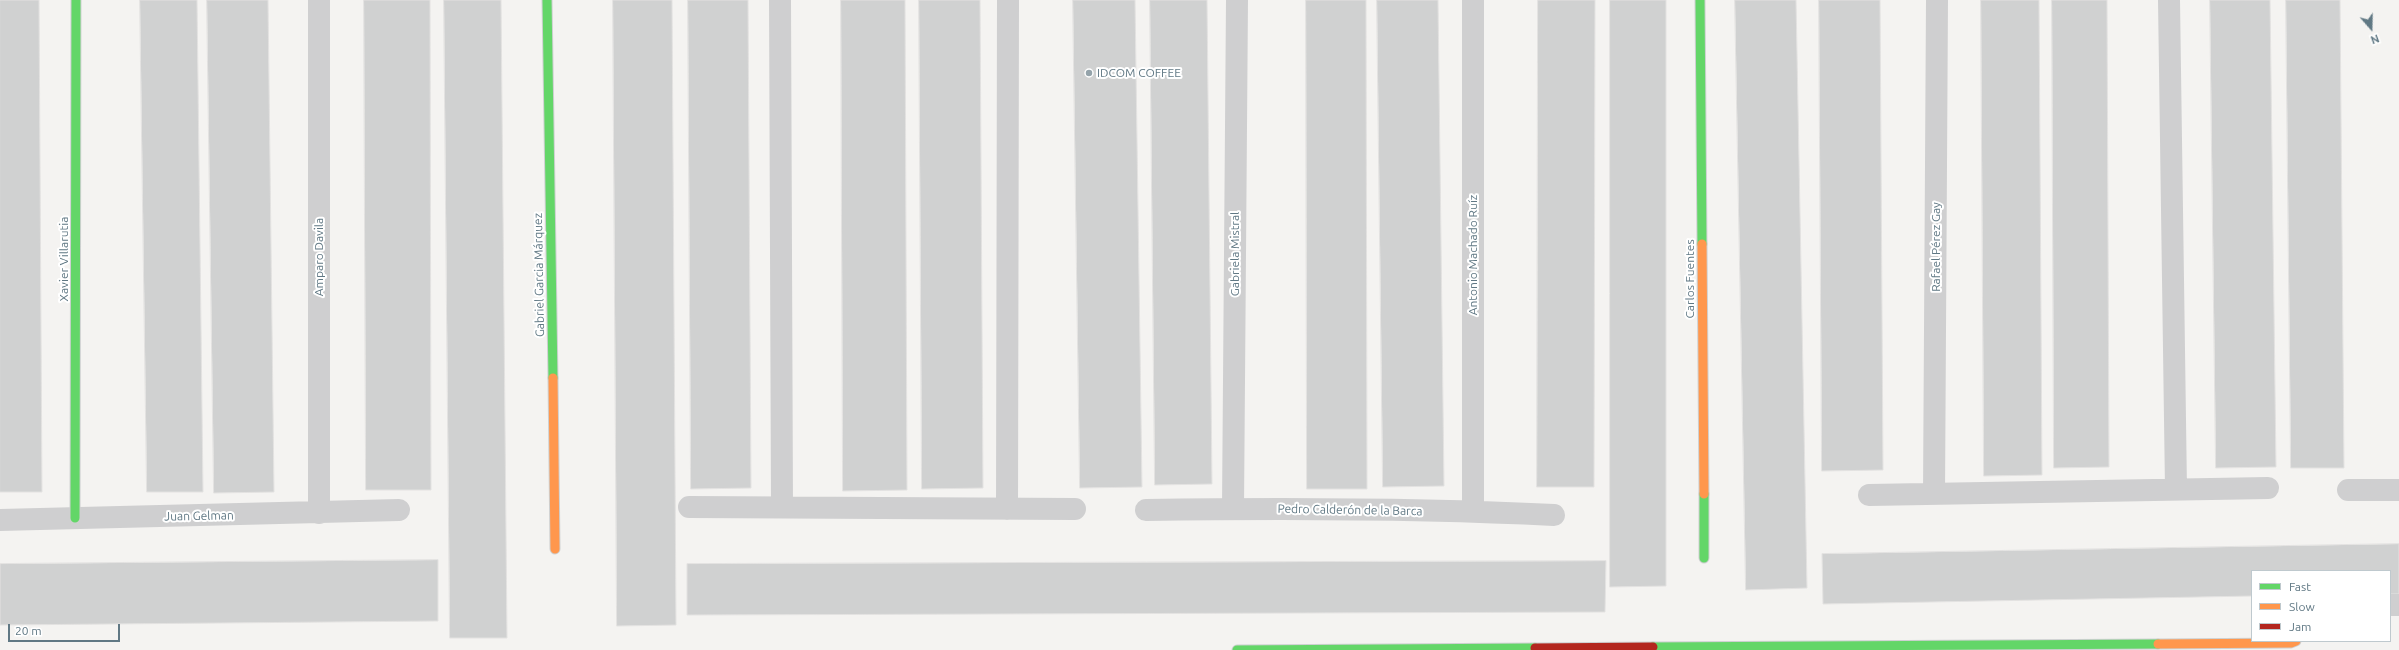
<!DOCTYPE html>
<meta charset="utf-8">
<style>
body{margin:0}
#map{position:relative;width:2399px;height:650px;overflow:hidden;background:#f4f3f1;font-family:Ubuntu,sans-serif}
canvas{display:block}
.legend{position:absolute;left:2251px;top:570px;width:140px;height:72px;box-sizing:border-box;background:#fff;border:1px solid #bfc9ce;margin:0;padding:5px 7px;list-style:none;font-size:12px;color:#607884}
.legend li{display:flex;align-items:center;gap:8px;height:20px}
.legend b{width:20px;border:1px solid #bfc9ce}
.north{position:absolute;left:2351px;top:8px;width:40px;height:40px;-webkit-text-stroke:3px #fff;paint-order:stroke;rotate:160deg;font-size:11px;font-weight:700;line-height:16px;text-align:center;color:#607884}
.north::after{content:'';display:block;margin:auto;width:14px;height:18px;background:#607884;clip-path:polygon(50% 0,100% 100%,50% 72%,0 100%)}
.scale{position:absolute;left:8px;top:624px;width:112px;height:18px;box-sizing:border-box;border:2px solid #607884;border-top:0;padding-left:5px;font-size:12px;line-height:14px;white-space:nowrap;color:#607884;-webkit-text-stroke:3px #fff;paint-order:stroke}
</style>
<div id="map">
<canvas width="2399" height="650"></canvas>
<ul class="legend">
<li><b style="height:5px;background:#63d668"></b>Fast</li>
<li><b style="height:5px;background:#ff974d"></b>Slow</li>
<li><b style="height:5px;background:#b3261e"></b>Jam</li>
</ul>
<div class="north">N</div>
<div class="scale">20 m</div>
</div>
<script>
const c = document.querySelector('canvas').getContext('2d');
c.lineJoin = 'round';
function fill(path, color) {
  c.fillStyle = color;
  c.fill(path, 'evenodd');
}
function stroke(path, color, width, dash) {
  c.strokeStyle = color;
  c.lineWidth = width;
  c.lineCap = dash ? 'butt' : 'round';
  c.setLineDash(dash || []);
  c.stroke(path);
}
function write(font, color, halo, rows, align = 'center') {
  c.font = font + ' Ubuntu,sans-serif';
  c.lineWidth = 4;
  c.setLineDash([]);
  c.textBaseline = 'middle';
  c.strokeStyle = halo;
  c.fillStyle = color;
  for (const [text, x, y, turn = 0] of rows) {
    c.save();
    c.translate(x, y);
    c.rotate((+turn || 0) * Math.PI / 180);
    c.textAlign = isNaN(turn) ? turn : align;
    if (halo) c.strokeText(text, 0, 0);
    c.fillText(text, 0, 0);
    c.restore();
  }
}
const building = new Path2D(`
 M0 0H39L42 492H0Z
 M140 0H197L203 492H147Z
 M207 0H268L274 492 214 493Z
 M364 0H430L431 490H366Z
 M444 0H501L507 638H450Z
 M613 0H672L676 625 617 626Z
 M688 0H748L751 488 691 489Z
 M841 0H905L907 490 843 491Z
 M919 0H980L983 488 922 489Z
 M1073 0H1135L1142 487 1080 488Z
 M1150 0H1207L1212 484 1155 485Z
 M1306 0H1366L1367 489H1307Z
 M1377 0H1438L1444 486 1383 487Z
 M1538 0H1595L1594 487H1537Z
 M1610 0H1666V586L1610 587Z
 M1735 0H1796L1807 588 1746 590Z
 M1819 0H1880L1883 470 1822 471Z
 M1981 0H2039L2042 475 1984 476Z
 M2052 0H2107L2109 467 2054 468Z
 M2210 0H2270L2276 467 2216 468Z
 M2286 0H2340L2344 468H2291Z
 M2399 544V594H2390V571H2252V596L1823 604 1822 554Z
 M438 560V621L0 625V564Z
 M1606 561 1605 612 687 615V564Z`);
const street = new Path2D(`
 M319 0V513
 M780 0 782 506
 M1473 0V511
 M2169 0 2176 489
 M2348 490H2399
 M1934 494 1937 0
 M1869 495 2268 488
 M689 507 1075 509
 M1233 508 1237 0
 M1007 509 1008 0
 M1146 510C1282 508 1418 508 1554 515
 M0 520 399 510
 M2390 605H2399`);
const fast = new Path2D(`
 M547 0 553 378
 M1700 0 1702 244
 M1704 494V558
 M75 518 76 0
 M1653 647 2158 644
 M1237 650 1535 648`);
const slow = new Path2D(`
 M1702 244 1704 494
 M553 378 555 549
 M2158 644 2291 643 2296 641`);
const jam = new Path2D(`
 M1535 648 1653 647`);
const markers = [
 [1089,73,4,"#94a3aa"]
];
const poiNames = [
 ["IDCOM COFFEE",1097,73]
];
const streetNames = [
 ["Rafael Pérez Gay",1936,247,-90],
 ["Gabriela Mistral",1235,254,-90],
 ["Antonio Machado Ruíz",1473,255,-90],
 ["Amparo Davila",319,257,-90],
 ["Xavier Villarutia",64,259,-90],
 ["Gabriel Garcia Márquez",539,275,-91],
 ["Carlos Fuentes",1690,279,-90],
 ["Pedro Calderón de la Barca",1350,510,1],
 ["Juan Gelman",199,516,-1]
];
fill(building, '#d0d1d1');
stroke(building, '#e3e2e1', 1);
stroke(fast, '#ced0d1', 11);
stroke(slow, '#ced0d1', 11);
stroke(jam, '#ced0d1', 11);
stroke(street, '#cfcfd0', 22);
stroke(fast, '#63d668', 9);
stroke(slow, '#ff974d', 9);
stroke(jam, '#b3261e', 9);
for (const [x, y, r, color] of markers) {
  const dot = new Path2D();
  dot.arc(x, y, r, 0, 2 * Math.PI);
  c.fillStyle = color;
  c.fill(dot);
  stroke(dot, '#fff', 1.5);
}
write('12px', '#607884', '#fff', poiNames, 'left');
write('12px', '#607884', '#fff', streetNames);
</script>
